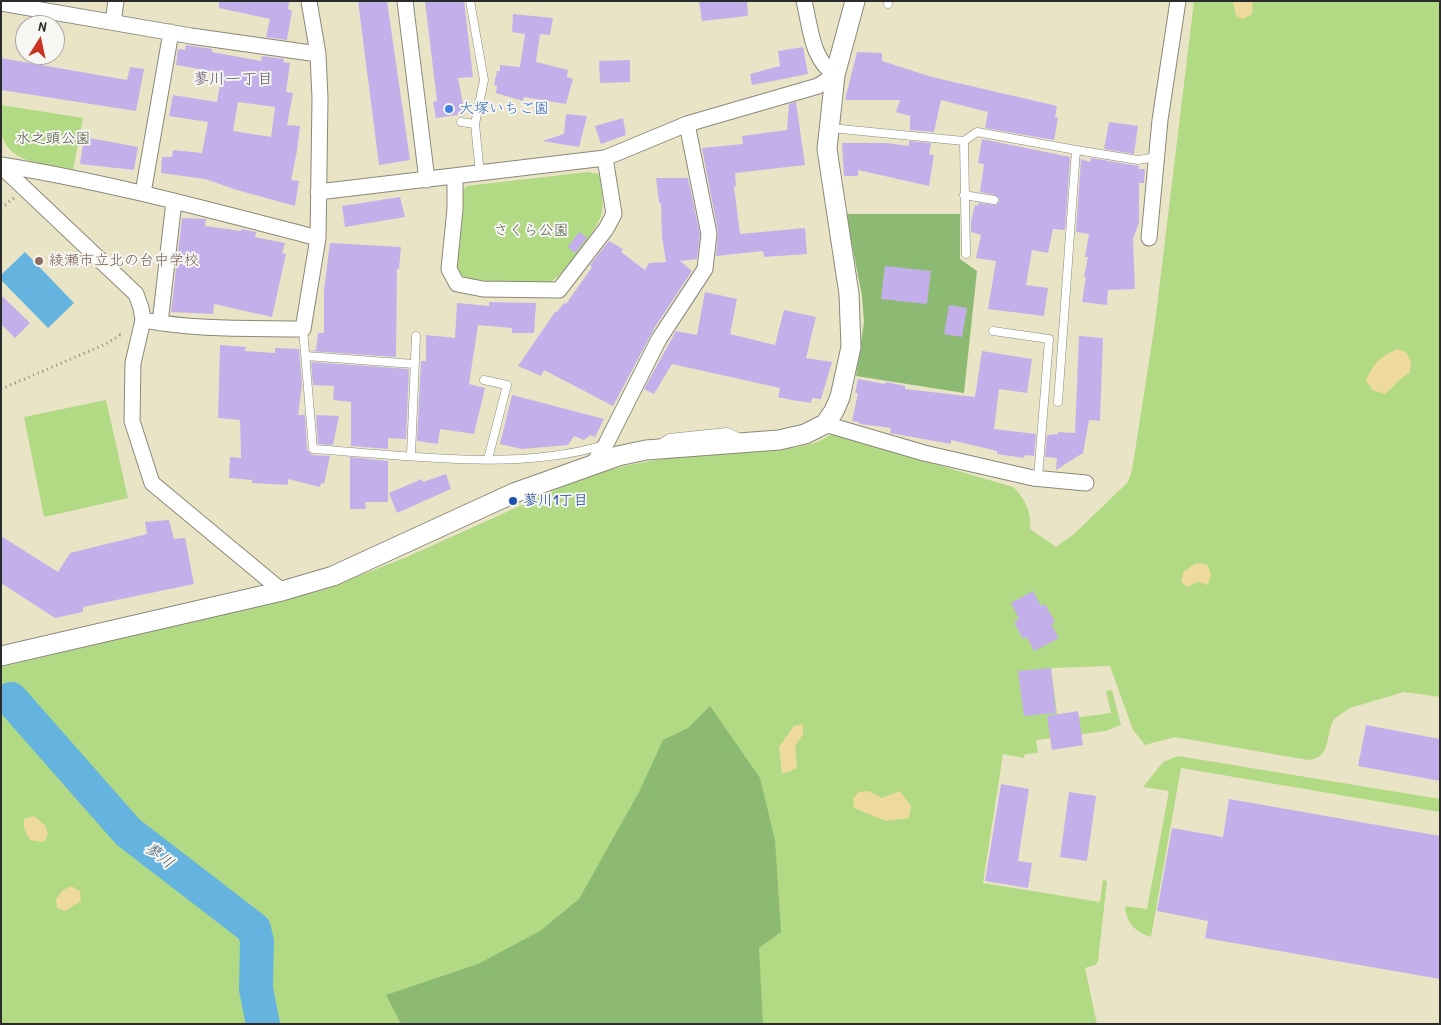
<!DOCTYPE html>
<meta charset="utf-8">
<style>
body{margin:0}
#map{position:relative;width:1441px;height:1025px;overflow:hidden;background:#eae4c7;font-family:"Patrick Hand",sans-serif}
canvas{display:block}
.frame{position:absolute;inset:0;border:2px solid #2b2b2b;pointer-events:none}
.north{position:absolute;left:15px;top:15px;width:50px;height:50px;box-sizing:border-box;background:#f6f6f2;border:1px solid #a5a5a2;border-radius:50%;rotate:10deg;font-size:14px;font-weight:700;line-height:20px;text-align:center;color:#2b2b2b}
.north::after{content:'';display:block;margin:auto;width:18px;height:22px;background:#c8321e;clip-path:polygon(50% 0,100% 100%,50% 72%,0 100%)}
</style>
<div id="map">
<canvas width="1441" height="1025"></canvas>
<div class="frame"></div>
<div class="north">N</div>
</div>
<script>
const c = document.querySelector('canvas').getContext('2d');
c.lineJoin = 'round';
function fill(path, color) {
  c.fillStyle = color;
  c.fill(path, 'evenodd');
}
function stroke(path, color, width, dash) {
  c.strokeStyle = color;
  c.lineWidth = width;
  c.lineCap = dash ? 'butt' : 'round';
  c.setLineDash(dash || []);
  c.stroke(path);
}
function write(font, color, halo, rows, align = 'center') {
  c.font = font + ' "Patrick Hand","Klee One",sans-serif';
  c.lineWidth = 4;
  c.setLineDash([]);
  c.textBaseline = 'middle';
  c.strokeStyle = halo;
  c.fillStyle = color;
  for (const [text, x, y, turn = 0] of rows) {
    c.save();
    c.translate(x, y);
    c.rotate((+turn || 0) * Math.PI / 180);
    c.textAlign = isNaN(turn) ? turn : align;
    if (halo) c.strokeText(text, 0, 0);
    c.fillText(text, 0, 0);
    c.restore();
  }
}
const green = new Path2D(`
 M1194 1H1440V697L1404 692 1350 708 1334 719C1325 735 1332 758 1308 760L1175 737 1145 745 1133 730 1110 666 1051 668 1058 720 1111 713 1106 691 1112 690 1121 725 1105 731 1036 740 1038 753 1025 754 1024 758 1003 754 983 883 1100 902 1103 880 1107 881 1098 961 1095 965 1085 968 1097 1024H1V667L320 591 407 557 584 477C654 455 725 451 798 447L818 442 832 434 1013 487C1025 498 1032 513 1030 529L1056 547 1074 534 1128 482 1132 470 1155 323Z
 M1 105 83 118 73 170C48 164 11 165 2 136 0 128 1 114 1 105Z
 M588 172 599 174C601 187 605 202 601 216 597 229 563 277 550 282 541 286 480 280 466 279L456 268 462 192 466 186Z
 M106 400 128 498 44 517 24 417Z
 M1178 756 1440 799V812L1181 768 1151 937C1135 932 1126 923 1125 906L1147 909 1169 791 1143 787 1163 762Z`);
const forest = new Path2D(`
 M846 214H960V259L977 271 964 393 856 376 864 322 862 296Z
 M710 706 760 778 775 840 781 932 759 948 763 1024H401L386 995 478 964 540 931 579 899 639 792 663 740 688 728Z`);
const sand = new Path2D(`
 M1233 1H1253L1252 14 1243 19 1236 16Z
 M1397 349 1406 352 1411 362 1410 373C1396 380 1396 386 1385 394L1372 390 1366 380C1373 364 1381 356 1397 349Z
 M1197 563 1208 565 1211 575 1208 585 1198 582 1187 587 1181 581 1184 571Z
 M803 724V734L795 746 797 768 782 774 779 747 794 726Z
 M868 791 882 798 900 791 911 806 909 818 886 821 854 808 853 799 859 792Z
 M34 816 45 825 48 834 44 842 30 840 24 829V819Z
 M71 886 80 891 81 901 65 911 57 908 56 899 63 890Z`);
const water = new Path2D(`
 M25 252 74 303 48 328 1 280V275Z`);
const river = new Path2D(`
 M11 699 128 832 254 929 257 941 256 989 263 1024`);
const building = new Path2D(`
 M219 1H289L288 9 292 11 287 40 266 37 270 19 219 8Z
 M358 1H387L410 160 379 165Z
 M425 1H464L473 77 458 78 465 114 436 118 433 102 437 101Z
 M699 1H747L748 16 702 21Z
 M513 14 553 18 550 35 540 34 536 62 568 70 567 77 573 79 566 104 524 97 523 101 496 93 497 86 494 85 497 71H500V65L520 67 525 34 512 32Z
 M186 45 212 49V52L261 61 262 56 284 59 283 62 290 63 286 92 293 93 287 125 300 126 297 151 291 180 299 181 295 206 237 190 205 179 161 173 162 157H172L173 150 202 153 208 122 169 116 173 95 217 102 222 73 176 65 178 49 185 50ZM238 102 275 107 271 137 233 131Z
 M803 47 808 74 752 85 750 74 780 66 778 51Z
 M857 52 882 53V61L932 77 1057 106 1055 117 1058 118 1054 140 985 128 988 112 941 100 934 132 910 130V116L896 112 900 100H845Z
 M1 58 127 80 130 67 144 69 136 111 1 90Z
 M630 60V82L600 83 599 61Z
 M796 102 805 165 735 173 736 186 734 187 740 234 805 228 807 254 764 257 763 251 716 256 718 232 702 148 743 144 742 136 787 130 789 104Z
 M566 114 587 116 579 147 542 141 564 134Z
 M623 118 626 135 601 144 595 126Z
 M1109 122 1138 126 1134 154 1104 149Z
 M84 137 138 147 134 170 80 164Z
 M982 139 1070 157 1065 230 1053 229 1048 253 1032 250 1026 285 1048 288 1044 316 988 309 996 261 976 258 981 235 971 232V221L975 205 978 206V203L996 205 1000 200 995 195 980 192 984 164 978 163Z
 M909 141 931 143 929 154 934 155 929 186 858 170V176H844L842 143H887L909 146Z
 M1091 158 1139 166V169H1145L1144 183H1139V223L1133 239 1135 289 1108 290 1107 305 1082 302 1086 277H1084L1088 257H1085L1089 234 1076 232 1081 159 1090 162Z
 M656 178H688L700 234 697 259 680 261 692 271 655 327 613 406 544 370 541 376 518 366 555 312H557L564 303 566 304 592 267 590 265 609 241 623 249 621 252 645 270 649 263 666 262 662 237 661 203H659Z
 M400 197 405 217 345 227 342 206Z
 M182 218 206 219 205 226 241 231V229L256 232 255 237 285 243 282 253 286 254 272 317 214 304 213 314 171 312Z
 M579 232 587 238 575 253 568 247Z
 M330 243 401 247 399 269H397L396 357 310 351 316 350 318 333H324V290Z
 M885 266 931 271 927 304 881 299Z
 M705 292 737 299 730 334 775 345 784 310 816 317 806 358 832 362 821 399 812 398 811 403 792 400 778 397 780 388 672 364 654 394 644 389 676 331 697 335Z
 M1 295 30 323 15 338 1 324Z
 M489 302 536 303 534 333H512V328L478 325 469 384 485 388 474 434 440 429 438 444 417 441 421 361H426V335L455 338 457 303 489 306Z
 M949 305 967 308 962 337 944 334Z
 M1079 336 1103 338 1100 421 1089 420 1083 453 1056 470 1057 458 1045 457 1047 435 1058 434V432L1075 433Z
 M220 345 246 347 245 351 275 353V348L299 349 302 384 298 415H305L307 450 312 455 330 456 324 484 321 483 320 487 288 479V485L252 483V480L229 478 230 457 241 458 240 420 218 418Z
 M982 351 1032 359 1027 393 999 389 994 429 1036 434 1034 456 1025 455 1024 458 997 454V451L951 440V444L890 433 891 428 860 424 859 422 852 421 858 393H855L858 379 885 384 886 382 905 386V389L975 397Z
 M311 362 409 369 406 439 388 438V449L351 446V402L333 400 334 386 313 385Z
 M512 395 566 409 604 419 595 437 590 435 584 440 574 436 568 445 522 449 500 444Z
 M316 415 339 416 333 445 318 444Z
 M350 457 388 461V502H365L366 509H350Z
 M446 474 451 489 397 513 389 493 422 479 423 482Z
 M169 520 174 539 185 538 194 584 83 607V612L55 618 1 583V536L58 572 70 553 147 534 145 522Z
 M1033 591 1041 606 1045 604 1055 622 1051 624 1059 638 1034 651 1027 637 1023 639 1014 622 1019 619 1011 603Z
 M1051 668 1056 713 1024 716 1018 671Z
 M1078 711 1083 745 1052 750 1047 716Z
 M1366 725 1440 739V781L1358 766Z
 M1001 784 1029 789 1018 861 1032 863 1028 888 985 881Z
 M1069 792 1096 796 1087 861 1060 857Z
 M1229 799 1440 836V979L1205 938 1208 921 1157 911 1172 828 1223 837Z`);
const path = new Path2D(`
 M1 208 14 198
 M1 389 106 344 120 335 122 338`);
const service = new Path2D(`
 M470 1 484 80 475 124
 M888 1V4
 M461 122 475 124 480 174
 M830 128 964 141 977 132 1076 150
 M964 141 966 254
 M964 195 994 200
 M303 329 313 449C406 455 516 472 604 445
 M993 331 1049 339 1038 478
 M306 356 414 364
 M484 380 507 385 488 459
 M1058 402 1076 150 1138 160 1157 157
 M660 444 669 438 727 432 740 438
 M411 455 416 336`);
const minor = new Path2D(`
 M405 1 427 180
 M1 3 191 36 318 54
 M113 22 116 1
 M1 165C108 182 213 211 318 238
 M1 166 136 294 141 308 143 320 133 363 132 421 152 483 282 591
 M455 177V209L449 269 457 284 483 289 559 290 606 229 614 214 605 158
 M318 192 605 158 687 124 818 86 835 75C811 58 811 29 804 1
 M143 193 171 32
 M1149 238 1160 120 1178 1
 M143 320C195 330 250 328 303 329L318 238 320 98 318 54 309 1
 M160 323 174 201
 M825 424 924 453 1033 478 1086 483
 M593 464 606 444 659 339 705 269 709 234 687 124`);
const tertiary = new Path2D(`
 M1 656 282 591 333 576 514 493 618 456 646 450 779 440 805 434 825 424 834 411 840 397 851 347 849 294 827 149 835 75 855 1`);
const markers = [
 [449,109,5,"#3f7fe0"],
 [39,261,5,"#8d6e63"],
 [513,501,5,"#1a4fb4"]
];
const shopNames = [
 ["大塚いちご園",459,109]
];
const parkNames = [
 ["水之頭公園",53,139],
 ["さくら公園",531,231]
];
const educationNames = [
 ["綾瀬市立北の台中学校",49,261]
];
const transitNames = [
 ["蓼川1丁目",523,501]
];
const neighbourhoodNames = [
 ["蓼川一丁目",233,80]
];
const waterNames = [
 ["蓼川",159,856,38]
];
fill(green, '#b2da84');
fill(forest, '#8dba72');
fill(sand, '#eeda9e');
fill(water, '#64b4df');
stroke(river, '#64b4df', 34);
fill(building, '#c3b0eb');
stroke(service, '#8a8879', 9);
stroke(minor, '#8a8879', 17);
stroke(tertiary, '#8a8879', 21);
stroke(path, '#8a8879', 3, [1, 4]);
stroke(service, '#fff', 8);
stroke(minor, '#fff', 15);
stroke(tertiary, '#fff', 19);
for (const [x, y, r, color] of markers) {
  const dot = new Path2D();
  dot.arc(x, y, r, 0, 2 * Math.PI);
  c.fillStyle = color;
  c.fill(dot);
  stroke(dot, '#f6f6f2', 2);
}
write('15px', '#366cbe', '#f6f6f2', shopNames, 'left');
write('15px', '#4d5741', '#f6f6f2', parkNames);
write('15px', '#785e54', '#f6f6f2', educationNames, 'left');
write('15px', '#164399', '#f6f6f2', transitNames, 'left');
write('16px', '#605a6e', '#f6f6f2', neighbourhoodNames);
write('italic 16px', '#3f5b6a', '#f6f6f2', waterNames);
</script>
